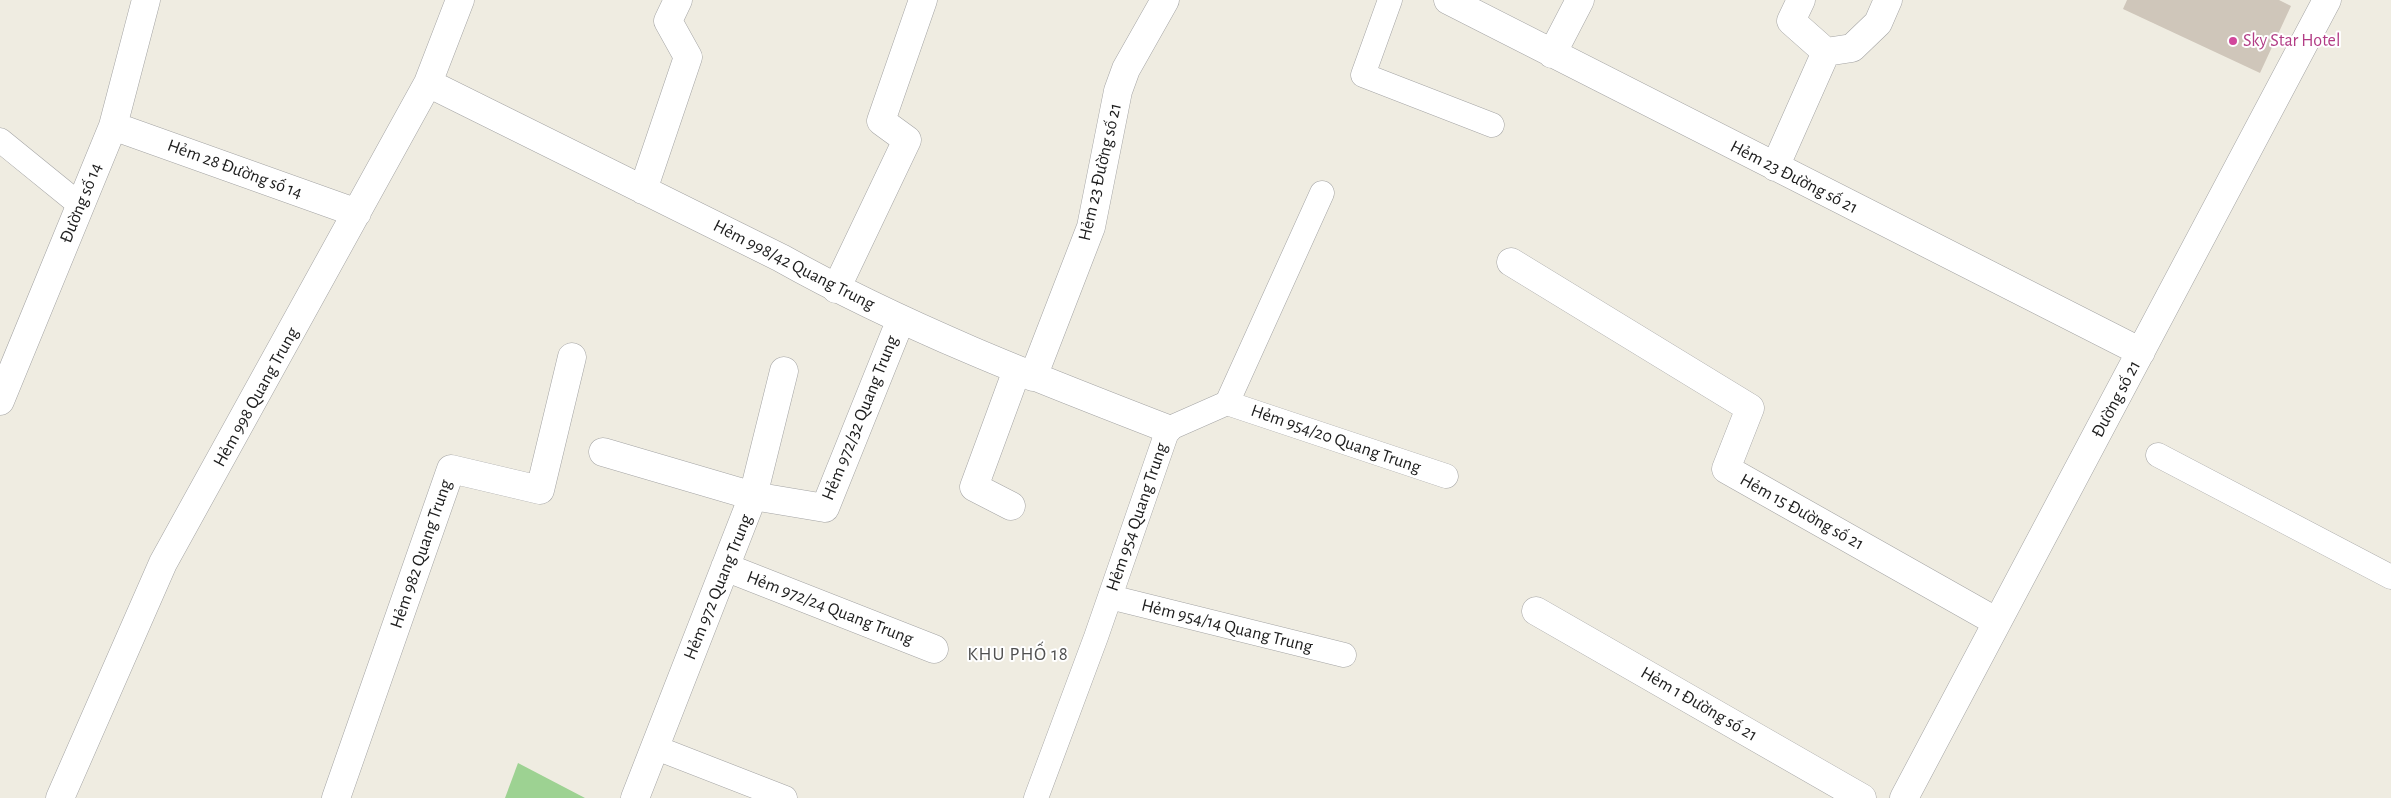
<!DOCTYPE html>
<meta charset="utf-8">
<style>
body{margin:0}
canvas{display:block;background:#efece1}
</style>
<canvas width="2391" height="798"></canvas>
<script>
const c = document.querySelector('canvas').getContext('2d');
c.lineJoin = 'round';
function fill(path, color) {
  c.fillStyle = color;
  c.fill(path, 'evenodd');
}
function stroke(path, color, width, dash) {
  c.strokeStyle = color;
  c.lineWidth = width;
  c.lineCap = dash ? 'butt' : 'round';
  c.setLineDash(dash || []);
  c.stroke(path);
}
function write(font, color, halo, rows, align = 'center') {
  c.font = font + ' "Alegreya Sans",sans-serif';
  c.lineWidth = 4;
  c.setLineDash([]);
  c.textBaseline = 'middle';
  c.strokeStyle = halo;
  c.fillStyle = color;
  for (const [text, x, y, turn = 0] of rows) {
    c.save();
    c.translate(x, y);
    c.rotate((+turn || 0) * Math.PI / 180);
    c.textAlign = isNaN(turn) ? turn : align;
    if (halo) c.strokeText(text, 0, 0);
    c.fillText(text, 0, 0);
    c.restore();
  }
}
const forest = new Path2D(`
 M518 763 585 798H505Z`);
const building = new Path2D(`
 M2127 0H2279L2291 6 2260 73 2123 9Z`);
const service = new Path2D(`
 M1390 0 1363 75 1492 125
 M0 140 80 205
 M1227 403 1446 476
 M2158 455 2391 577
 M1110 597 1344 655
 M654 747 785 798
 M1036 798 1096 637 1168 429 1227 403 1322 193`);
const minor = new Path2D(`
 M1448 0 2141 352
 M1801 0 1791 21 1826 52
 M1552 54 1580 0
 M428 83 781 258C904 327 1036 378 1168 429
 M113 126 357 213
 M1775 167 1826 52 1852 48 1878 23 1888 0
 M643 190 688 57 668 21 678 0
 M1511 262 1750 408 1726 469 1997 622
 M836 289 907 140 881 121 923 0
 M1033 377 1091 227 1118 91 1126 69 1165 0
 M0 401 113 126 146 0
 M603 452 753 496 825 508 901 319
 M1011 506 974 487 1017 370
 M725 567 934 649
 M1536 611 1862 798
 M60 798 163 563 428 83 460 0
 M336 798 451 469 540 490 572 357
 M635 798 753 496 784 371
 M1904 798 2327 0`);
const markers = [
 [2233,41,5,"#d1479c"]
];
const hotelNames = [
 ["Sky Star Hotel",2243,41]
];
const streetNames = [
 ["Hẻm 28 Đường số 14",235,169,20],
 ["Hẻm 23 Đường số 21",1100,172,-77],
 ["Hẻm 23 Đường số 21",1794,177,27],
 ["Đường số 14",81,203,-68],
 ["Hẻm 998/42 Quang Trung",794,265,27],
 ["Hẻm 998 Quang Trung",256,397,-61],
 ["Đường số 21",2116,399,-62],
 ["Hẻm 972/32 Quang Trung",860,418,-68],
 ["Hẻm 954/20 Quang Trung",1336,439,19],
 ["Hẻm 15 Đường số 21",1802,512,29],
 ["Hẻm 954 Quang Trung",1137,517,-71],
 ["Hẻm 982 Quang Trung",421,554,-71],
 ["Hẻm 972 Quang Trung",718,587,-68],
 ["Hẻm 972/24 Quang Trung",830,608,21],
 ["Hẻm 954/14 Quang Trung",1227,626,14],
 ["Hẻm 1 Đường số 21",1699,704,30]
];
const neighbourhoodNames = [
 ["KHU PHỐ 18",1018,654]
];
fill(forest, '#9dd292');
fill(building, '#cfc6ba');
stroke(service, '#a4a4a4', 25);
stroke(minor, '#a4a4a4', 29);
stroke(service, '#fff', 24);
stroke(minor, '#fff', 28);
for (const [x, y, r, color] of markers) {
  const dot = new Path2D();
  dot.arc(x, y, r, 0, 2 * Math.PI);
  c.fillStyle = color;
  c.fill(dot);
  stroke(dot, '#fff', 2);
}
write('18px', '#b23c85', '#fff', hotelNames, 'left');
write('18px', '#1d1d1d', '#fff', streetNames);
c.letterSpacing = '1px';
write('19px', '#505050', '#fff', neighbourhoodNames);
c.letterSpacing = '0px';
</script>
